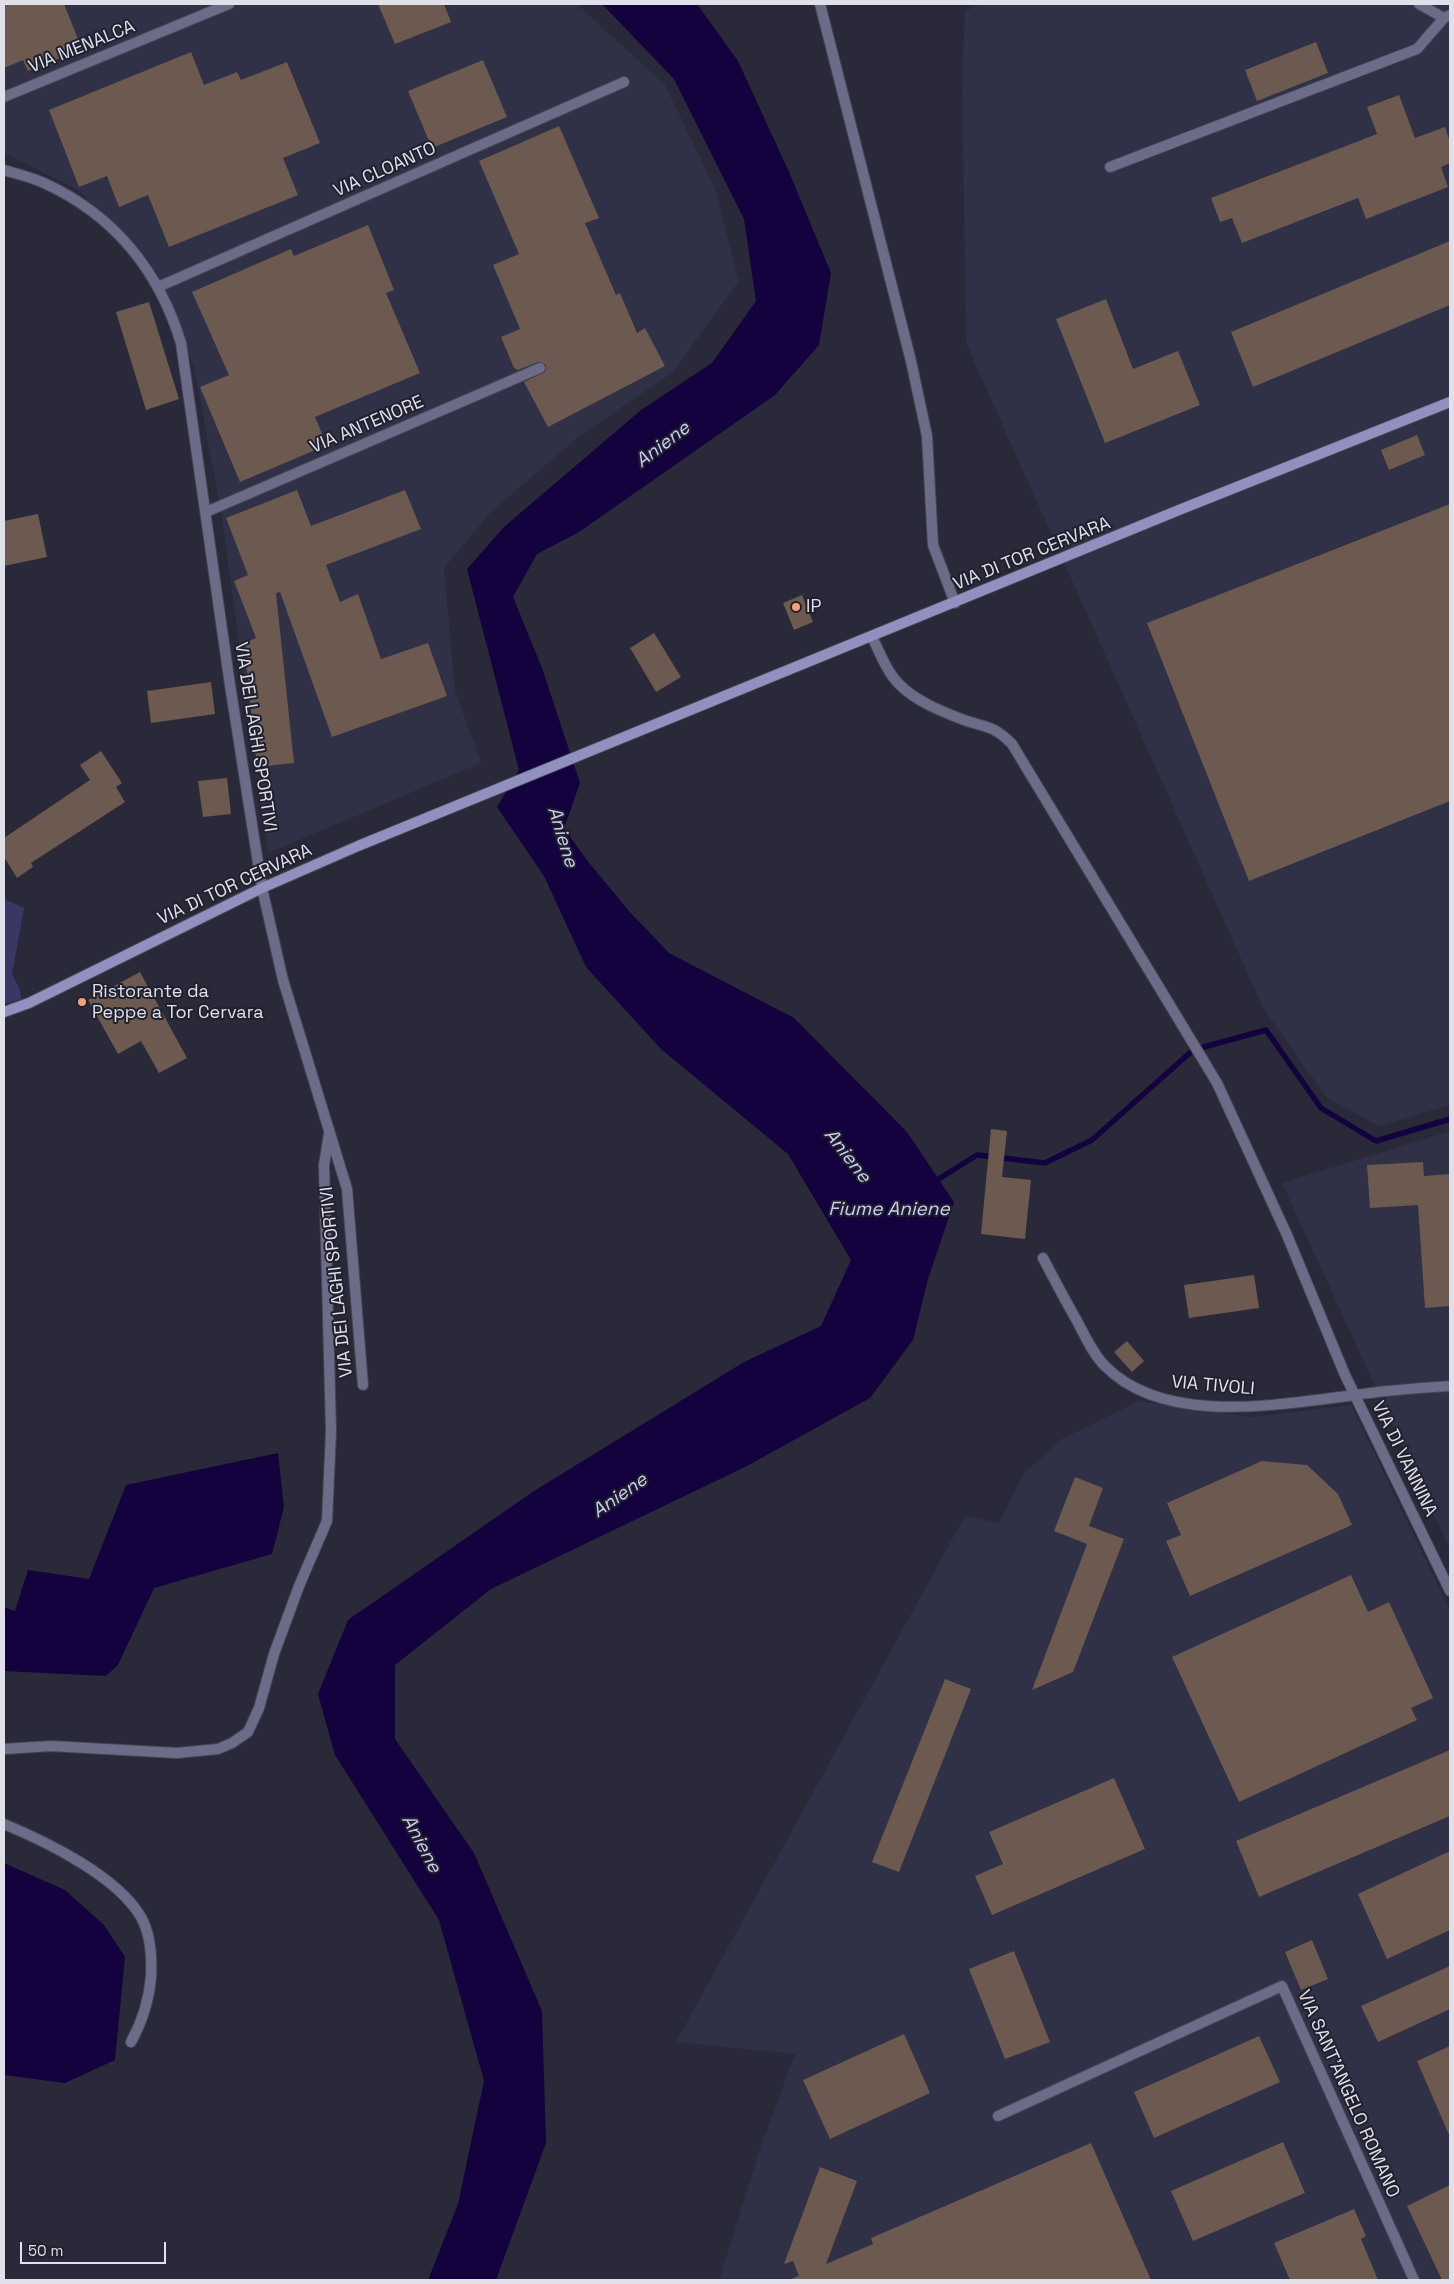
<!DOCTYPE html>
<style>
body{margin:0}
#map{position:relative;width:1454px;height:2284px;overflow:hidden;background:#2a2939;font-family:"Space Grotesk",sans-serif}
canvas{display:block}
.frame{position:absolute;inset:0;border:5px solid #e0e0eb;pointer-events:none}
.scale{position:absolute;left:20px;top:2242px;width:146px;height:22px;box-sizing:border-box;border:2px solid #e0e0eb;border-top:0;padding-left:6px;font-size:15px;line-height:18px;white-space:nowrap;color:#e0e0eb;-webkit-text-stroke:4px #20202f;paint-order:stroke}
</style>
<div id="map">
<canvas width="1454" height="2284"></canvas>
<div class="frame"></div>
<div class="scale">50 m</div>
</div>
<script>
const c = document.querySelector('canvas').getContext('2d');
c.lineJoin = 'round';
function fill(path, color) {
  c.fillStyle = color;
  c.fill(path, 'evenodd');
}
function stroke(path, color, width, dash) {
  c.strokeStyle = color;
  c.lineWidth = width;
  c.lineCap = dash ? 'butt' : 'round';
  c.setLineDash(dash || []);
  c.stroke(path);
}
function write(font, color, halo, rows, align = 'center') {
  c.font = font + ' "Space Grotesk",sans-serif';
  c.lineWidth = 4;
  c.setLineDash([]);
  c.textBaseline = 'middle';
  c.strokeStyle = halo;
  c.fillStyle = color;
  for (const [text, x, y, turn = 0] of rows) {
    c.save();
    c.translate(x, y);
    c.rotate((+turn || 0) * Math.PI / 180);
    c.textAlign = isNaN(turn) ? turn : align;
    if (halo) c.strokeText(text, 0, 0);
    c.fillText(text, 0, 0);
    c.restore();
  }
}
const built = new Path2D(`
 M4 4H577L665 85 715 188 739 281 672 373 581 435 490 513 444 568 455 691 481 763 268 853 221 512 194 368 147 258 78 190 4 153Z
 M980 4H1450V1105L1379 1126 1327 1098 1263 1008 966 343 962 77 965 11Z
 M1450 1131V1550L1282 1183Z
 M1139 1401 1253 1417 1351 1405 1450 1610V2280H719L761 2146 795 2054 676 2042 965 1516 999 1523 1023 1474 1062 1439Z`);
const green = new Path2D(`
 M4 899 24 908 12 974 20 990 21 999 4 1004Z`);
const water = new Path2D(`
 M602 4H697L738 61 789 172 831 273 819 345 775 395 579 532 537 554 513 597 542 668 580 783 564 828 586 859 628 910 669 953 794 1018 907 1132 954 1202 928 1279 913 1340 870 1398 747 1466 491 1589 395 1665V1739L474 1853 542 2011 546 2143 496 2280H428L458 2204 484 2081 439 1920 335 1755 318 1694 348 1620 534 1491 744 1362 821 1326 851 1260 788 1154 661 1049 586 967 544 876 497 807 519 770 467 569 504 527 641 410 712 363 756 301 744 219 674 79Z
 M278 1453 284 1507 272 1554 154 1588 118 1665 106 1676 4 1671V1607L15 1611 28 1570 89 1579 126 1485Z
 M4 1863 65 1890 104 1925 125 1957 115 2060 65 2083 4 2075Z`);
const stream = new Path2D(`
 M934 1182 977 1155 1045 1163 1092 1140 1193 1050 1266 1030 1321 1108 1376 1141 1450 1119`);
const building = new Path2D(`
 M4 4H64L82 49 28 71 23 60 4 68Z
 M378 4H444L451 22 395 44Z
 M1316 42 1328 73 1257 101 1245 70Z
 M191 52 204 85 237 72 241 80 287 62 320 143 283 158 298 195 169 247 148 195 119 207 107 176 79 187 49 110Z
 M483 60 507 117 432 148 408 91Z
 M1399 95 1415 138 1445 127 1450 142V163L1441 167 1448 187 1366 219 1358 198 1242 243 1232 218 1220 222 1211 198 1377 134 1367 107Z
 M559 126 599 218 585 223 616 295 620 293 637 333 645 328 665 366 548 427 524 382 545 372 546 365 538 362 518 370 514 368 501 337 520 329 493 265 519 254 479 161Z
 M368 225 394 290 386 293 420 373 315 417 327 445 240 482 200 387 229 375 192 292 291 249 294 256Z
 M1450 241V305L1253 387 1231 332Z
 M1106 299 1133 369 1178 351 1200 405 1105 443 1056 319Z
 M149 302 179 399 146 410 116 312Z
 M1417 435 1425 455 1389 470 1381 450Z
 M297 490 311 526 405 490 421 529 326 565 340 602 358 594 381 659 428 643 447 696 332 737 280 592 276 593 294 763 257 767 244 643 256 638 234 581 248 575 226 518Z
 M1450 504V801L1249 881 1147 623Z
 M38 514 47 557 4 566V521Z
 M802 595 813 622 794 630 783 603Z
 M654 633 681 677 656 692 630 648Z
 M211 682 215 714 151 723 147 691Z
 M101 751 122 783 116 787 125 802 31 863 33 867 17 878 4 857V838L90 780 80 765Z
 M227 778 231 814 203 817 198 781Z
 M140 972 187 1058 159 1073 141 1041 118 1054 88 1000Z
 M991 1129 1007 1131 1002 1177 1031 1180 1025 1239 981 1234Z
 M1423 1162 1424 1176 1450 1174V1306L1425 1308 1418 1205 1370 1208 1367 1165Z
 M1254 1275 1259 1308 1189 1318 1184 1285Z
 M1127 1341 1144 1361 1132 1372 1114 1352Z
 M1262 1461 1307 1465 1338 1494 1352 1525 1190 1596 1166 1541 1181 1535 1167 1503Z
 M1075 1477 1103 1488 1089 1526 1124 1539 1073 1672 1032 1690 1087 1544 1054 1531Z
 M1351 1575 1368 1612 1389 1602 1433 1698 1411 1708 1417 1720 1239 1802 1172 1657Z
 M945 1679 971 1689 899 1872 872 1862Z
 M1450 1750V1816L1259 1897 1236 1841Z
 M1114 1778 1145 1849 992 1915 975 1876 1003 1864 989 1832Z
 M1450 1851V1930L1387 1959 1358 1894Z
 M1312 1940 1328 1979 1301 1990 1285 1952Z
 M1014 1951 1050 2042 1005 2059 969 1969Z
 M1450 1966V2009L1378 2042 1361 2006Z
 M904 2034 930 2093 830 2139 803 2080Z
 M1259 2036 1280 2082 1154 2138 1134 2092Z
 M1450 2046V2137L1417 2061Z
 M1283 2142 1305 2193 1193 2241 1171 2191Z
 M1091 2143 1151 2280H788L799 2276 793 2261 784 2264 820 2167 857 2181 826 2264 873 2244 871 2238Z
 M1450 2185V2280H1442L1407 2206Z
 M1354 2209 1366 2236 1361 2239 1378 2280H1290L1274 2243Z`);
const lane = new Path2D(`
 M820 4 911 361 927 436 933 545 955 603
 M1419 4 1444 18
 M1110 167 1417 49 1444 18 1450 15
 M4 1749 51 1746 177 1753 218 1749 232 1743 248 1732 259 1708 274 1654 299 1586 327 1521 331 1431 324 1165 329 1134
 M4 1824C47 1842 117 1876 141 1917 151 1935 152 1957 151 1977 149 2000 142 2022 131 2042`);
const street = new Path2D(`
 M4 97 229 4
 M4 170C17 174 31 177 44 183 114 215 159 271 181 343L230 685 262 888 283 980 347 1189 363 1385
 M158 287 624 82
 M206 512 540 368
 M872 637C880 653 887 672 899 684 915 701 943 712 964 720 987 728 993 725 1012 744L1217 1083 1287 1235 1345 1375 1450 1591
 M1043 1258C1054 1279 1065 1300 1077 1321 1085 1336 1093 1354 1105 1366 1165 1427 1281 1404 1356 1395 1387 1390 1419 1388 1450 1386
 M998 2116 1282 1986 1414 2280`);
const secondary = new Path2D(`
 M4 1012 29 1003 262 888 358 846 1179 510 1450 402`);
const markers = [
 [796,607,5,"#f1a17c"],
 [82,1002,5,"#f1a17c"]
];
const streetNames = [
 ["VIA MENALCA",82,47,-22],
 ["VIA CLOANTO",385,170,-24],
 ["VIA ANTENORE",367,425,-23],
 ["VIA DI TOR CERVARA",1032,554,-22],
 ["VIA DEI LAGHI SPORTIVI",255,737,81],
 ["VIA DI TOR CERVARA",235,885,-25],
 ["VIA DEI LAGHI SPORTIVI",337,1282,-96],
 ["VIA TIVOLI",1213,1386,5],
 ["VIA DI VANNINA",1404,1459,64],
 ["VIA SANT'ANGELO ROMANO",1348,2094,66]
];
const poiNames = [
 ["IP",806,607],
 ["Ristorante da",92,992],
 ["Peppe a Tor Cervara",92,1013]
];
const waterNames = [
 ["Aniene",663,445,-37],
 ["Aniene",562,837,73],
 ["Aniene",847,1156,52],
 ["Fiume Aniene",889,1210],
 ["Aniene",620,1496,-35],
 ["Aniene",421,1844,62]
];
fill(built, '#303046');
fill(green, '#3a3766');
fill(water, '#13023d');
stroke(stream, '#13023d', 5.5);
fill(building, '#6c5950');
stroke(lane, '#474655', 12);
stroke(street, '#474655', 12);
stroke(secondary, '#474655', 12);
stroke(lane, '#6c6c89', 10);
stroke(street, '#6c6c89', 10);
stroke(secondary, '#9190bf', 10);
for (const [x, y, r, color] of markers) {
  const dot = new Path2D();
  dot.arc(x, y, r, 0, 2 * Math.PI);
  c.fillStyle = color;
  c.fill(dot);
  stroke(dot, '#20202f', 2);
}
write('18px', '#e0e0eb', '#20202f', streetNames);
write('18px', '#e0e0eb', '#20202f', poiNames, 'left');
write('italic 19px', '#cbccf2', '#20202f', waterNames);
</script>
